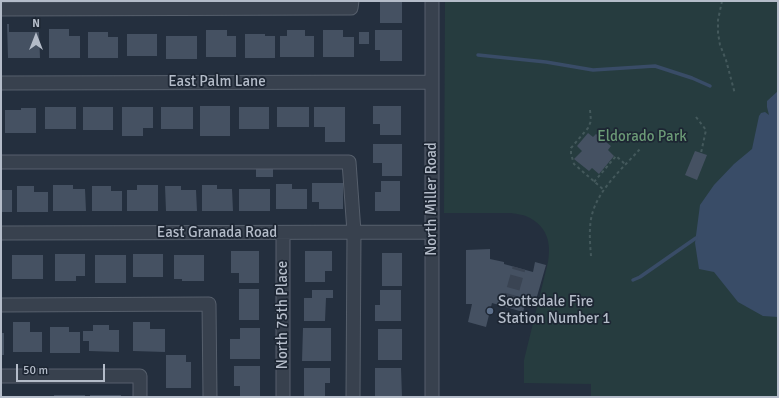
<!DOCTYPE html>
<style>
body{margin:0}
#map{position:relative;width:779px;height:398px;overflow:hidden;background:#242f3e;font-family:Signika,sans-serif}
canvas{display:block}
.frame{position:absolute;inset:0;border:2px solid #b4bcc9;pointer-events:none}
.north{position:absolute;left:16px;top:16px;width:40px;height:40px;-webkit-text-stroke:3px #1d2633;paint-order:stroke;rotate:0deg;font-size:11px;font-weight:700;line-height:16px;text-align:center;color:#b4bcc9}
.north::after{content:'';display:block;margin:auto;width:14px;height:18px;background:#b4bcc9;clip-path:polygon(50% 0,100% 100%,50% 72%,0 100%)}
.scale{position:absolute;left:16px;top:364px;width:89px;height:18px;box-sizing:border-box;border:2px solid #b4bcc9;border-top:0;padding-left:5px;font-size:12px;line-height:14px;white-space:nowrap;color:#b4bcc9;-webkit-text-stroke:3px #1d2633;paint-order:stroke}
</style>
<div id="map">
<canvas width="779" height="398"></canvas>
<div class="frame"></div>
<div class="north">N</div>
<div class="scale">50 m</div>
</div>
<script>
const c = document.querySelector('canvas').getContext('2d');
c.lineJoin = 'round';
function fill(path, color) {
  c.fillStyle = color;
  c.fill(path, 'evenodd');
}
function stroke(path, color, width, dash) {
  c.strokeStyle = color;
  c.lineWidth = width;
  c.lineCap = dash ? 'butt' : 'round';
  c.setLineDash(dash || []);
  c.stroke(path);
}
function write(font, color, halo, rows, align = 'center') {
  c.font = font + ' Signika,sans-serif';
  c.lineWidth = 3.5;
  c.setLineDash([]);
  c.textBaseline = 'middle';
  c.strokeStyle = halo;
  c.fillStyle = color;
  for (const [text, x, y, turn = 0] of rows) {
    c.save();
    c.translate(x, y);
    c.rotate((+turn || 0) * Math.PI / 180);
    c.textAlign = isNaN(turn) ? turn : align;
    if (halo) c.strokeText(text, 0, 0);
    c.fillText(text, 0, 0);
    c.restore();
  }
}
const green = new Path2D(`
 M445 1H778V397H591V384L524 383V360L548 262C551 244 548 228 530 218 525 215 517 214 511 213H444Z`);
const water = new Path2D(`
 M778 91V317L763 316 738 302 714 272 699 269 695 243 700 205 714 185 734 164 752 149 759 116 761 113 765 112 769 115 767 107V101Z`);
const stream = new Path2D(`
 M478 55 546 62 593 70 655 66 692 78 710 86
 M633 280 640 277 696 238`);
const building = new Path2D(`
 M380 1H402V23H380Z
 M7 24H9V32H39L40 58H8Z
 M49 29H69V36H80V58H49Z
 M206 30H227V36H236V57H206Z
 M287 30H305V36H314V57H280V36H287Z
 M323 30H343V37H354V57H323Z
 M375 30H402V61H380V50H375Z
 M88 32H108V37H118V58H88Z
 M359 32H369V44H359Z
 M127 34H157V56H127Z
 M245 34H265V36H275V58H245Z
 M166 36H197V59H166Z
 M200 106H230V136H200Z
 M373 106H401V135H380V124H373Z
 M45 107H76V129H45Z
 M83 107H113V130H83Z
 M122 107H153V128H143V136H122Z
 M161 107H193V129H161Z
 M239 107H269V129H239Z
 M277 107H309V127H277Z
 M314 107H345V142H325V127H314Z
 M21 108H36V133H5V110H21Z
 M588 133 593 137 596 134 611 146 608 150 614 156 599 174 592 168 589 171 574 159 582 151 577 146Z
 M373 144H402V176H382V163H373Z
 M695 151 707 155 697 180 685 175Z
 M256 164H273V177H256Z
 M381 181H400V211H375V192H381Z
 M312 183H343V209H319V202H312Z
 M276 184H292V189H307V209H276Z
 M53 185H73V189H85L86 211H53Z
 M137 185H158V211H127V190H137Z
 M202 185H217V189H232L233 211H202Z
 M17 186H34V192H48V212H17Z
 M92 186H111V191H122V211H92Z
 M165 186H181V190H196L197 211H166Z
 M239 189H270V211H239Z
 M1 190H12V212H1Z
 M490 249V259L504 262V264L533 272 535 262 546 265 536 300 527 297 523 312 492 303 486 327 468 322 472 304H466V250Z
 M231 251H259V283H239V273H231Z
 M305 251H332V271H325V282H305Z
 M382 253H402V286H382Z
 M55 254H85V276H76V281H55Z
 M133 254H163V277H133Z
 M12 255H43V279H12Z
 M95 255H126V283H95Z
 M174 255H204V281H182V279H174Z
 M239 289H259V320H239Z
 M312 290H333V298H326L325 321H304V298H312Z
 M380 290H401V321H375V305H380Z
 M13 322H30V332H42V352H13Z
 M133 322H150V329H165V352L133 351Z
 M93 325H109V330H119V352L89 351V341H83V331H93Z
 M50 327H69V332H80V353H50Z
 M240 328H260V359H230V339H240Z
 M303 328H331V361H302Z
 M378 329H402V360H378Z
 M1 333H4V355H1Z
 M166 355H186V362H191V388H166Z
 M234 366H260V397H240V386H234Z
 M304 368H330V383H325V397H304Z
 M375 368H401L402 397H375Z
 M54 395H85V397H54Z
 M90 395H121V397H90Z`);
const minorTunnel = new Path2D(`
 M508 307 519 268`);
const path = new Path2D(`
 M722 1 718 20V33L720 45 726 60 735 94
 M590 110 591 121 588 128 571 148V154L574 164 604 190
 M696 117 706 130 701 153
 M594 182 616 156 626 165
 M591 256C590 244 589 231 591 219 596 191 622 169 640 149`);
const minor = new Path2D(`
 M432 1V397
 M1 9 351 8 352 1
 M1 83 432 82
 M1 162H349L354 232 353 397
 M1 233 432 232
 M283 233V397
 M1 305 209 304 210 397
 M1 376H140V397`);
const markers = [
 [490,311,4,"#5c6f8a"]
];
const streetNames = [
 ["East Palm Lane",217,82],
 ["North Miller Road",432,199,-90],
 ["East Granada Road",217,233],
 ["North 75th Place",283,315,-90]
];
const parkNames = [
 ["Eldorado Park",642,137]
];
const poiNames = [
 ["Scottsdale Fire",498,302],
 ["Station Number 1",498,319]
];
fill(green, '#263c3f');
fill(water, '#394c67');
stroke(stream, '#394c67', 3.5);
fill(building, '#455162');
stroke(minorTunnel, '#3a4453', 13, [13, 6]);
stroke(minor, '#565f6c', 15);
stroke(path, '#44595c', 2, [3, 3]);
stroke(minor, '#38414e', 13);
for (const [x, y, r, color] of markers) {
  const dot = new Path2D();
  dot.arc(x, y, r, 0, 2 * Math.PI);
  c.fillStyle = color;
  c.fill(dot);
  stroke(dot, '#1d2633', 1.5);
}
write('15px', '#b4bcc9', '#1d2633', streetNames);
write('15px', '#6b9a76', '#1d2633', parkNames);
write('15px', '#b4bcc9', '#1d2633', poiNames, 'left');
</script>
